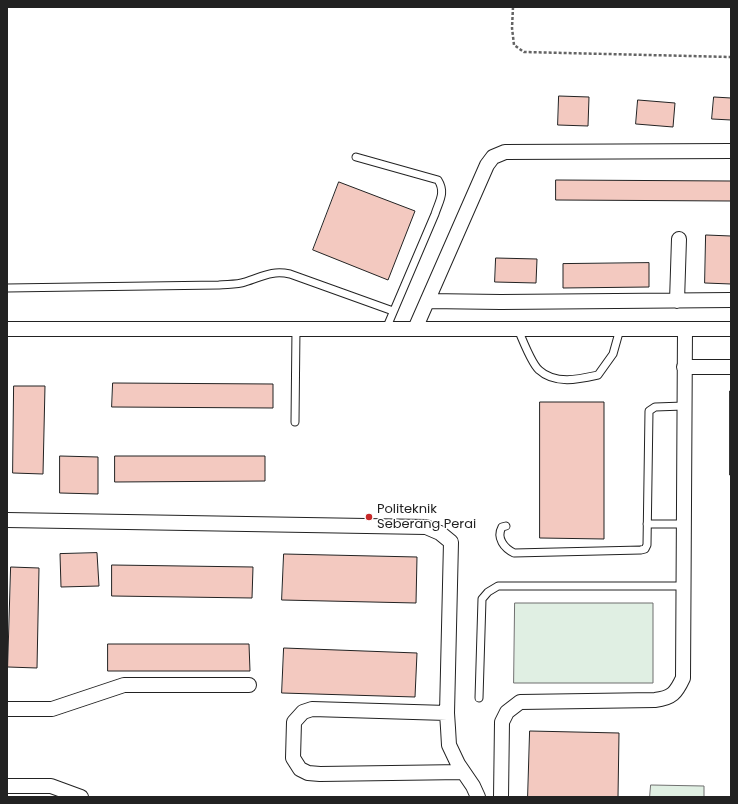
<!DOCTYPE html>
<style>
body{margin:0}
#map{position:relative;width:738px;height:804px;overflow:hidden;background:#fff;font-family:Poppins,sans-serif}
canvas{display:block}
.frame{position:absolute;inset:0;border:8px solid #222;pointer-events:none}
</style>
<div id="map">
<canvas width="738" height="804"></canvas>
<div class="frame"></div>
</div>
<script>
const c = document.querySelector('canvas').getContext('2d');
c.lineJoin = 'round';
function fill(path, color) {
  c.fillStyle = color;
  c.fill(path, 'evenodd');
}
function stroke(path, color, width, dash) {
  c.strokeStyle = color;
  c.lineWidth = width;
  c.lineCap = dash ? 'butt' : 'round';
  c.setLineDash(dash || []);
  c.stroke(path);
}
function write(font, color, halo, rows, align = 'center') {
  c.font = font + ' Poppins,sans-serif';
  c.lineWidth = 3;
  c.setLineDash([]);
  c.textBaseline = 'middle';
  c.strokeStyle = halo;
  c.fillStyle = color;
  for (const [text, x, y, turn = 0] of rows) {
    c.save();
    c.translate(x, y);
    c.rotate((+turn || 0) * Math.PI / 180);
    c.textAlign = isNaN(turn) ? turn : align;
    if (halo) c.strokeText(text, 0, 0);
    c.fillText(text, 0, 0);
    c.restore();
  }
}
const green = new Path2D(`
 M515 603H653V683H514Z
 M651 785 704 786V797H650Z`);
const building = new Path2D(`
 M559 96 589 97 588 126 558 125Z
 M714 97 731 98V120L712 119Z
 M638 100 675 103 673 127 636 124Z
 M556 180 731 181V201L556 200Z
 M339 182 415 211 388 280 313 250Z
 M706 235 731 236V284L705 283Z
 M496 258 537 259 536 283 495 282Z
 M649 263V287L563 288V264Z
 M113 383 273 384V408L112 407Z
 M14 386H45L43 474 13 473Z
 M730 391H731V475H730Z
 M540 402H604V539L540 538Z
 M60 456 98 457V494L60 493Z
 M115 456H265V481L115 482Z
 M97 553 99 586 61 587 60 554Z
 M284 554 417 557 416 603 282 600Z
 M112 565 253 567 252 598 112 596Z
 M11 567 39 568 37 668 8 667Z
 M108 644H249L250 671H108Z
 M284 648 417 653 415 697 282 693Z
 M530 731 619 733 618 797H528Z`);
const path = new Path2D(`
 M513 7 512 28 514 45 524 52 731 57`);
const lane = new Path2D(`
 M356 157 438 180C446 193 439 201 435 214L386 329
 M7 288 219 285C227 284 237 285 245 282 262 277 271 270 290 274L393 311
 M518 329C522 339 532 364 539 370 555 385 580 379 598 375L613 354 620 329
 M295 422 296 329
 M647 524H684
 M506 526 502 527C496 538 504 548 514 553L641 550 645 549 647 545 649 411 655 407 684 406
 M479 698 482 599 488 592 498 586H683`);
const street = new Path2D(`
 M428 301 501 302 731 300
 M677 301 679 239
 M7 329H731
 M415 329 487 165 493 157 505 152 731 151
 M684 367H731
 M7 520 426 527 440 533 451 542 447 713 448 728 449 745 458 764 473 786 478 797
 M7 709H52L124 685H249
 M447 713 312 709 303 712 294 722 293 758 300 769 308 773 320 774 463 772
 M7 786H51L81 797
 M501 797 502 722 507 712 520 702 655 700C672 698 676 693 683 678L685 329`);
const markers = [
 [369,517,4,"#c62828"]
];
const poiNames = [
 ["Politeknik",377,510],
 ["Seberang Perai",377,525]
];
fill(green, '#e0efe3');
stroke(green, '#6f6f6f', 1);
fill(building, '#f3c9c0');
stroke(building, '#222', 1);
stroke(lane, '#222', 9);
stroke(street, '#222', 16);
stroke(path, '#646464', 2.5, [3, 2]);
stroke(lane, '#fff', 7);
stroke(street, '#fff', 14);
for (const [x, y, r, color] of markers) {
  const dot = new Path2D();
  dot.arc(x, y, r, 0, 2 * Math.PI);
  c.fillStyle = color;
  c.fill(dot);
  stroke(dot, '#fff', 1.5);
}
write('13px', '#222', '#fff', poiNames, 'left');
</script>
